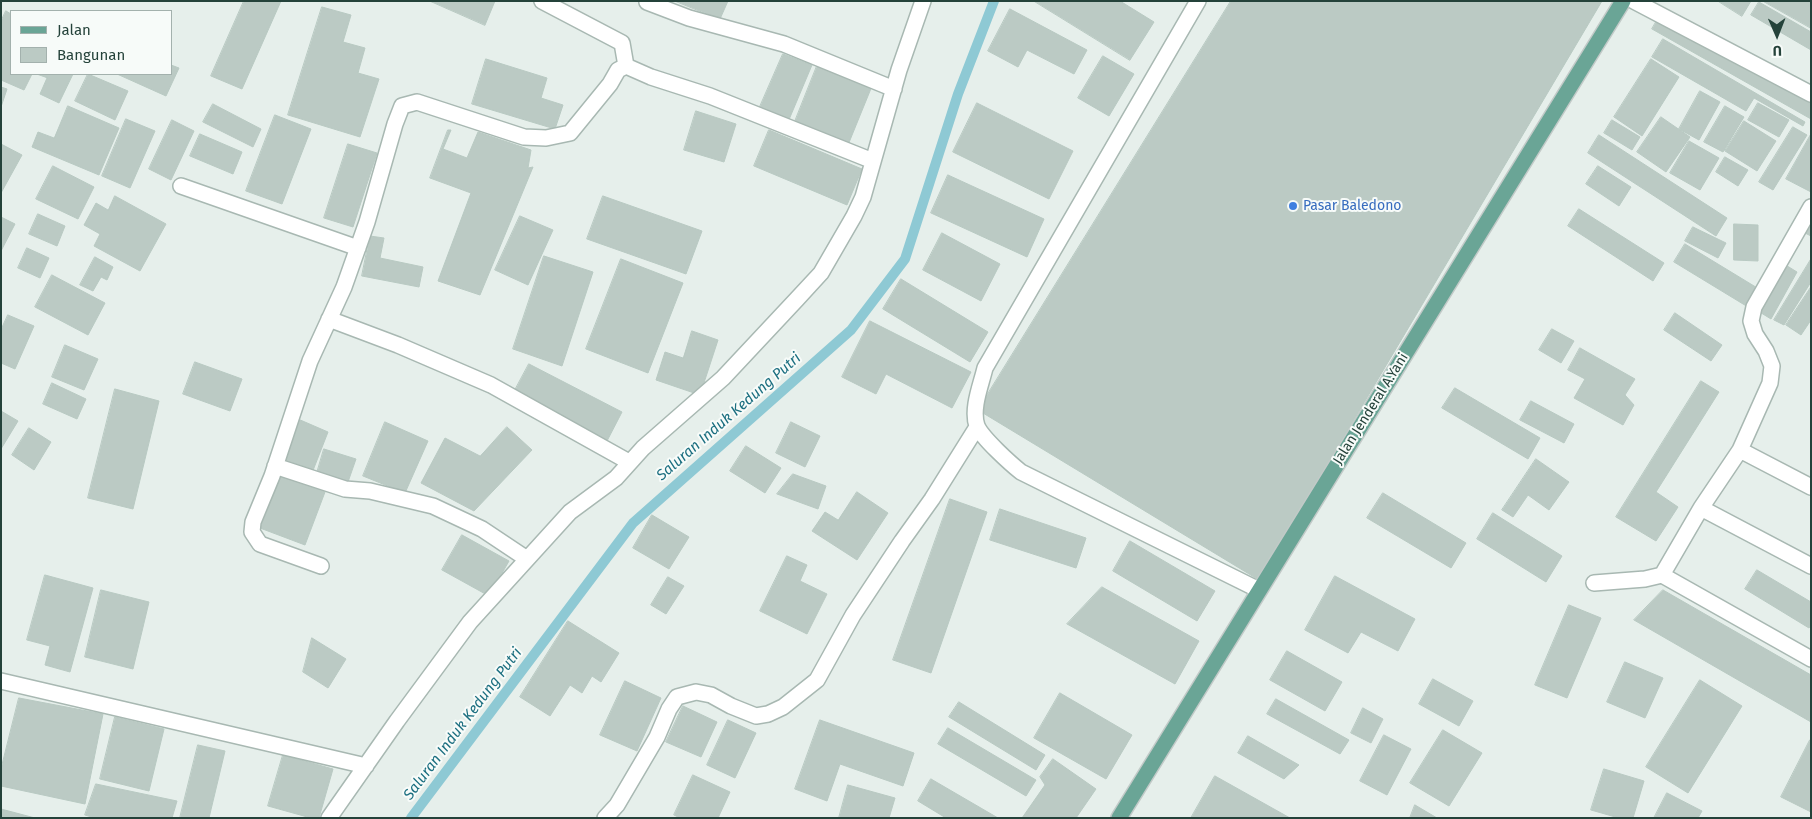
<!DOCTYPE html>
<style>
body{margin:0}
#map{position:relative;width:1812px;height:819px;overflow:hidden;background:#e6efeb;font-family:"Fira Sans",sans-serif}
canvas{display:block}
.frame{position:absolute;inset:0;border:2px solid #24423a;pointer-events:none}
.legend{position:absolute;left:10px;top:10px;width:162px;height:65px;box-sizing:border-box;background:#f7fbf9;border:1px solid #a3b1ad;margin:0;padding:6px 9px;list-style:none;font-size:15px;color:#24423a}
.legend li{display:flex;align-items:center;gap:10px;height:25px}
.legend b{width:25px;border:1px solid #a3b1ad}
.north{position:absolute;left:1752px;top:10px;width:50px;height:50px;-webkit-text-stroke:4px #f7fbf9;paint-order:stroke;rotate:179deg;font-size:14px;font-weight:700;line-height:20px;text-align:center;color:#24423a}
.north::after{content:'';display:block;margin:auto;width:18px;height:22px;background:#24423a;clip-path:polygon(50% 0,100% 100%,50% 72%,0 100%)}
</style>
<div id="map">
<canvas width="1812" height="819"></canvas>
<div class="frame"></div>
<ul class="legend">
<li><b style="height:6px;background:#6aa596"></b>Jalan</li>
<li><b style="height:14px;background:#bbcac4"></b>Bangunan</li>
</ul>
<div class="north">U</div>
</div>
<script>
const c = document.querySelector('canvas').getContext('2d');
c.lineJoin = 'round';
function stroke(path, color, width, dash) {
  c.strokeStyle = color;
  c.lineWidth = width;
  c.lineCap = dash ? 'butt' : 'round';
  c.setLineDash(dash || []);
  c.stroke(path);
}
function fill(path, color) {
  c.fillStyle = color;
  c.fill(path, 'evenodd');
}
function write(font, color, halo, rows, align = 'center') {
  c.font = font + ' "Fira Sans",sans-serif';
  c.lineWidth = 4;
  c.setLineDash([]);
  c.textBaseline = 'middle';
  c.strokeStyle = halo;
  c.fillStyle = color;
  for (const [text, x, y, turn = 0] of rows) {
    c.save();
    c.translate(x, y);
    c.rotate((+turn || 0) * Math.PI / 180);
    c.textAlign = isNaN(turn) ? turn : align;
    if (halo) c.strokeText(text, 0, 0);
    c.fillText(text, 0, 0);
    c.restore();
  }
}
const stream = new Path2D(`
 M411 818 633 523 851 330 905 259 958 94 994 1`);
const building = new Path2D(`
 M244 1H281L242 89 211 76Z
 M430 1H495L485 25Z
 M675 1H728L720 19Z
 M1034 1H1120L1154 22 1130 60Z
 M1231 1H1602L1259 580 978 410Z
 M1718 1H1751L1742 16Z
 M1763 1H1811V28Z
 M1759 2 1811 32V50L1751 15Z
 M322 7 351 15 343 42 365 48 358 73 379 79 360 137 288 115Z
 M1010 9 1087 50 1074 74 1027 50 1018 67 988 51Z
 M6 11 11 14V74H32L24 90 1 80V21Z
 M1659 17 1811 103V119L1652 29Z
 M1663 39 1805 122 1803 126 1754 98 1746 111 1652 57Z
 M783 54 812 65 788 122 759 109Z
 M1103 56 1134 74 1109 116 1078 98Z
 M486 59 547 78 541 98 563 105 555 129 472 104Z
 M1651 59 1679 77 1642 136 1614 117Z
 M171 65 179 68 166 96 117 74H171Z
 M817 66 872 86 848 145 794 124Z
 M37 74H73L59 103 40 94 47 78Z
 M88 74 128 91 115 120 75 101Z
 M1 87 7 89 1 107Z
 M1700 91 1720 102 1699 140 1679 129Z
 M977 103 1073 151 1049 199 953 152Z
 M1758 103 1789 120 1779 137 1748 120Z
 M213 104 261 129 253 147 203 122Z
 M68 106 119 128 99 175 32 147 38 132 54 138Z
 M1725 106 1744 117 1723 152 1704 142Z
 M696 111 736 124 724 162 684 150Z
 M275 115 311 129 282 204 246 191Z
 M1661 117 1690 137 1666 172 1637 152Z
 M126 119 155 131 130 188 102 176Z
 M172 120 194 131 171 180 149 169Z
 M1612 120 1640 137 1632 150 1604 133Z
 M1744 121 1776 141 1757 171 1725 151Z
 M1793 127 1807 135 1773 190 1759 182Z
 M448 130H451L443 149 467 158 478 132 531 150 528 168 533 167 480 295 438 281 471 193 430 178Z
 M769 130 862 169 847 205 754 166Z
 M200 134 242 152 233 174 190 156Z
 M1811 134V192L1786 179Z
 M1599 135 1727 218 1716 236 1588 153Z
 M1689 141 1719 158 1700 190 1670 173Z
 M1 144 22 155 1 193Z
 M348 144 377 153 353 227 324 218Z
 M1725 157 1748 170 1738 186 1716 172Z
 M53 166 94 187 78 219 36 199Z
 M1598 166 1631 187 1619 206 1586 184Z
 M948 175 1044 219 1027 257 931 213Z
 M115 196 166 224 140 271 94 246 100 234 84 225 96 203 108 210Z
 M603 196 702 231 686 274 587 239Z
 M1579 209 1664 263 1653 281 1568 226Z
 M38 214 65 226 57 246 29 234Z
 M1811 214V236L1801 231Z
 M520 216 553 230 528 285 495 270Z
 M1 217 15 224 1 251Z
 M1734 224 1758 225V261L1734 260Z
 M1693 227 1726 243 1718 258 1685 241Z
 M942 233 1000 264 981 301 923 270Z
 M370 236 384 238 380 258 423 267 419 287 362 276Z
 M1685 244 1759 289 1748 307 1674 262Z
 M27 248 49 258 40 278 18 268Z
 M544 256 593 272 562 366 513 349Z
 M95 257 113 267 107 280 101 277 93 291 80 285Z
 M621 259 683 283 648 373 586 349Z
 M1811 259V282L1784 325 1774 320Z
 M1784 264 1797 272 1771 319 1758 311Z
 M52 275 105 303 88 335 35 307Z
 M901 279 988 332 970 362 883 309Z
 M1811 287V320L1801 335 1786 325Z
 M1675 313 1722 345 1711 361 1664 330Z
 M8 315 34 326 15 369 1 363V330Z
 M870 321 971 372 952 408 886 374 876 394 842 377Z
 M1552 329 1574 341 1561 363 1539 350Z
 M692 331 718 340 700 395 656 380 665 352 683 358Z
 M65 345 98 359 84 390 52 377Z
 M1580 348 1635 379 1625 395 1634 405 1623 425 1574 398 1585 379 1568 370Z
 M195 362 242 379 230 411 183 394Z
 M529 364 622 412 607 441 514 392Z
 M1701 381 1719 392 1656 492 1678 507 1656 541 1616 517Z
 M52 383 86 399 77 419 43 404Z
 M1455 388 1540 438 1528 459 1442 408Z
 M115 389 159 401 133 509 88 498Z
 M1531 401 1574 424 1564 443 1520 420Z
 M1 411 18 421 1 449Z
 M298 419 328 432 312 473 281 460Z
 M385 422 428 441 405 493 363 476Z
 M791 422 820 436 805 467 776 453Z
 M507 427 532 450 474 511 421 483 445 438 480 456Z
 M29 428 51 442 34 470 12 455Z
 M746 446 781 468 765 493 730 471Z
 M324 449 356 459 348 482 317 473Z
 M1536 459 1569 482 1549 510 1528 495 1513 517 1502 510Z
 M793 474 826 486 818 509 777 494Z
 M281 475 325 492 305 545 260 528Z
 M857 492 888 513 857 560 812 531 825 512 838 520Z
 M1383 493 1466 543 1451 568 1367 518Z
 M950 499 987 512 931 673 893 660Z
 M1000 509 1086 538 1076 568 990 540Z
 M1493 513 1562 556 1546 582 1477 539Z
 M652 515 689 537 669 569 633 548Z
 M462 535 509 561 489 596 442 570Z
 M1130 541 1215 591 1197 621 1113 571Z
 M787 556 807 565 800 581 827 594 807 634 760 611Z
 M1757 570 1811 602V625L1809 628 1745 589Z
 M45 575 93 588 70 672 45 665 50 646 27 640Z
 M1335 576 1415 619 1398 651 1361 632 1348 653 1305 630Z
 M668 577 684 586 666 614 651 605Z
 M1102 587 1199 641 1175 684 1067 624Z
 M101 590 149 602 133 669 85 657Z
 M1663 590 1811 675V722L1634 620Z
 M1569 605 1601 618 1567 698 1535 685Z
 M568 621 619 653 601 682 592 676 582 693 570 685 550 716 520 697Z
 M312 638 346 659 328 688 303 672Z
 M1287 651 1342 682 1325 711 1270 680Z
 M1625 662 1663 678 1645 718 1607 702Z
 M1433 679 1473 701 1459 726 1419 704Z
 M1700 680 1742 706 1688 793 1646 767Z
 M625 681 661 698 637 751 600 735Z
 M1060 693 1132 735 1106 779 1034 738Z
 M19 698 103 714 85 804 1 786V769Z
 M1276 699 1349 740 1340 754 1267 714Z
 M959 702 1045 755 1036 770 949 717Z
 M683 706 717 722 701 757 666 742Z
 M1363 708 1383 719 1371 743 1351 733Z
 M115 717 164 729 149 791 100 779Z
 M728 720 756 733 735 778 707 765Z
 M820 720 914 753 903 786 840 764 827 801 795 789Z
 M948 728 1036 780 1026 796 938 744Z
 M1443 730 1482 753 1449 806 1410 783Z
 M1384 735 1411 749 1387 795 1360 781Z
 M1248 736 1299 765 1284 779 1238 753Z
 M1810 740H1811V812L1781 797Z
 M198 745 225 751 209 818H180Z
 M283 755 333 769 319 818H311L268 806Z
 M1053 759 1096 789 1076 818H1022L1045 785 1040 777Z
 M1604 769 1644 781 1633 818H1619L1591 810Z
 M693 775 730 792 718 818H680L674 815Z
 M1215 776 1290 818H1191Z
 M931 779 998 818H946L918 801Z
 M96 784 177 801 172 818H95L85 815Z
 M848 785 895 798 889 818H839Z
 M1667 793 1702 811 1698 818H1654Z
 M1415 805 1437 818H1410Z
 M1 809 35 818H1Z`);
const minor = new Path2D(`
 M542 1 622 43 626 66
 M1198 1 985 368C981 385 971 409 977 426 982 438 1011 464 1021 472L1259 590
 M1634 1 1811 94
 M647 2 689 18 784 44 894 89
 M181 186 358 248
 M329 319 398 345 491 385 629 462
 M1740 450 1811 487
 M275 466 345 489 370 491 433 506 482 529 527 559
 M1701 508 1811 566
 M321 566 260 544 252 532 253 522 272 476 310 361 344 287 367 222 395 124 402 106 417 102 524 137 546 138 570 133 610 84 618 70 626 66 651 77 710 96 873 161
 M1662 575 1701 508 1740 450 1770 383 1772 366 1766 351 1755 334 1751 321 1754 307 1811 207
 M1594 583 1645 579 1662 575 1811 659
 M1 681 366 766
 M329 818 397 721 470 622 570 512 616 478 643 448 723 378 797 299 821 273 854 216 863 197 899 70 923 1
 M605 818 617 805 657 737 669 709 677 697 696 692 711 695 731 706 756 716 768 714 783 707 817 680 853 615 902 541 932 499 977 427`);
const major = new Path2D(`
 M1119 818 1623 1`);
const markers = [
 [1293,206,5,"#3f7fe0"]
];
const shopNames = [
 ["Pasar Baledono",1303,206]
];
const streetNames = [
 ["Jalan Jenderal A.Yani",1371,409,-58]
];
const waterNames = [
 ["Saluran Induk Kedung Putri",729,417,-41],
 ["Saluran Induk Kedung Putri",463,724,-53]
];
stroke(stream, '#8ec9d4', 10);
fill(building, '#bbcac4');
stroke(building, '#b8c9c2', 1);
stroke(minor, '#a8b8b2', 18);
stroke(major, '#c2cac8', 18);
stroke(minor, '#fff', 15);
stroke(major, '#6aa596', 15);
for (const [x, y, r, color] of markers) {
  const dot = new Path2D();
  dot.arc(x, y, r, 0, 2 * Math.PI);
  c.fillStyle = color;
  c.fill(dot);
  stroke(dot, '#f7fbf9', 2);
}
write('14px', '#366cbe', '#f7fbf9', shopNames, 'left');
write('14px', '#24423a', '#f7fbf9', streetNames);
write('italic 15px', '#1c6f80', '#f7fbf9', waterNames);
</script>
